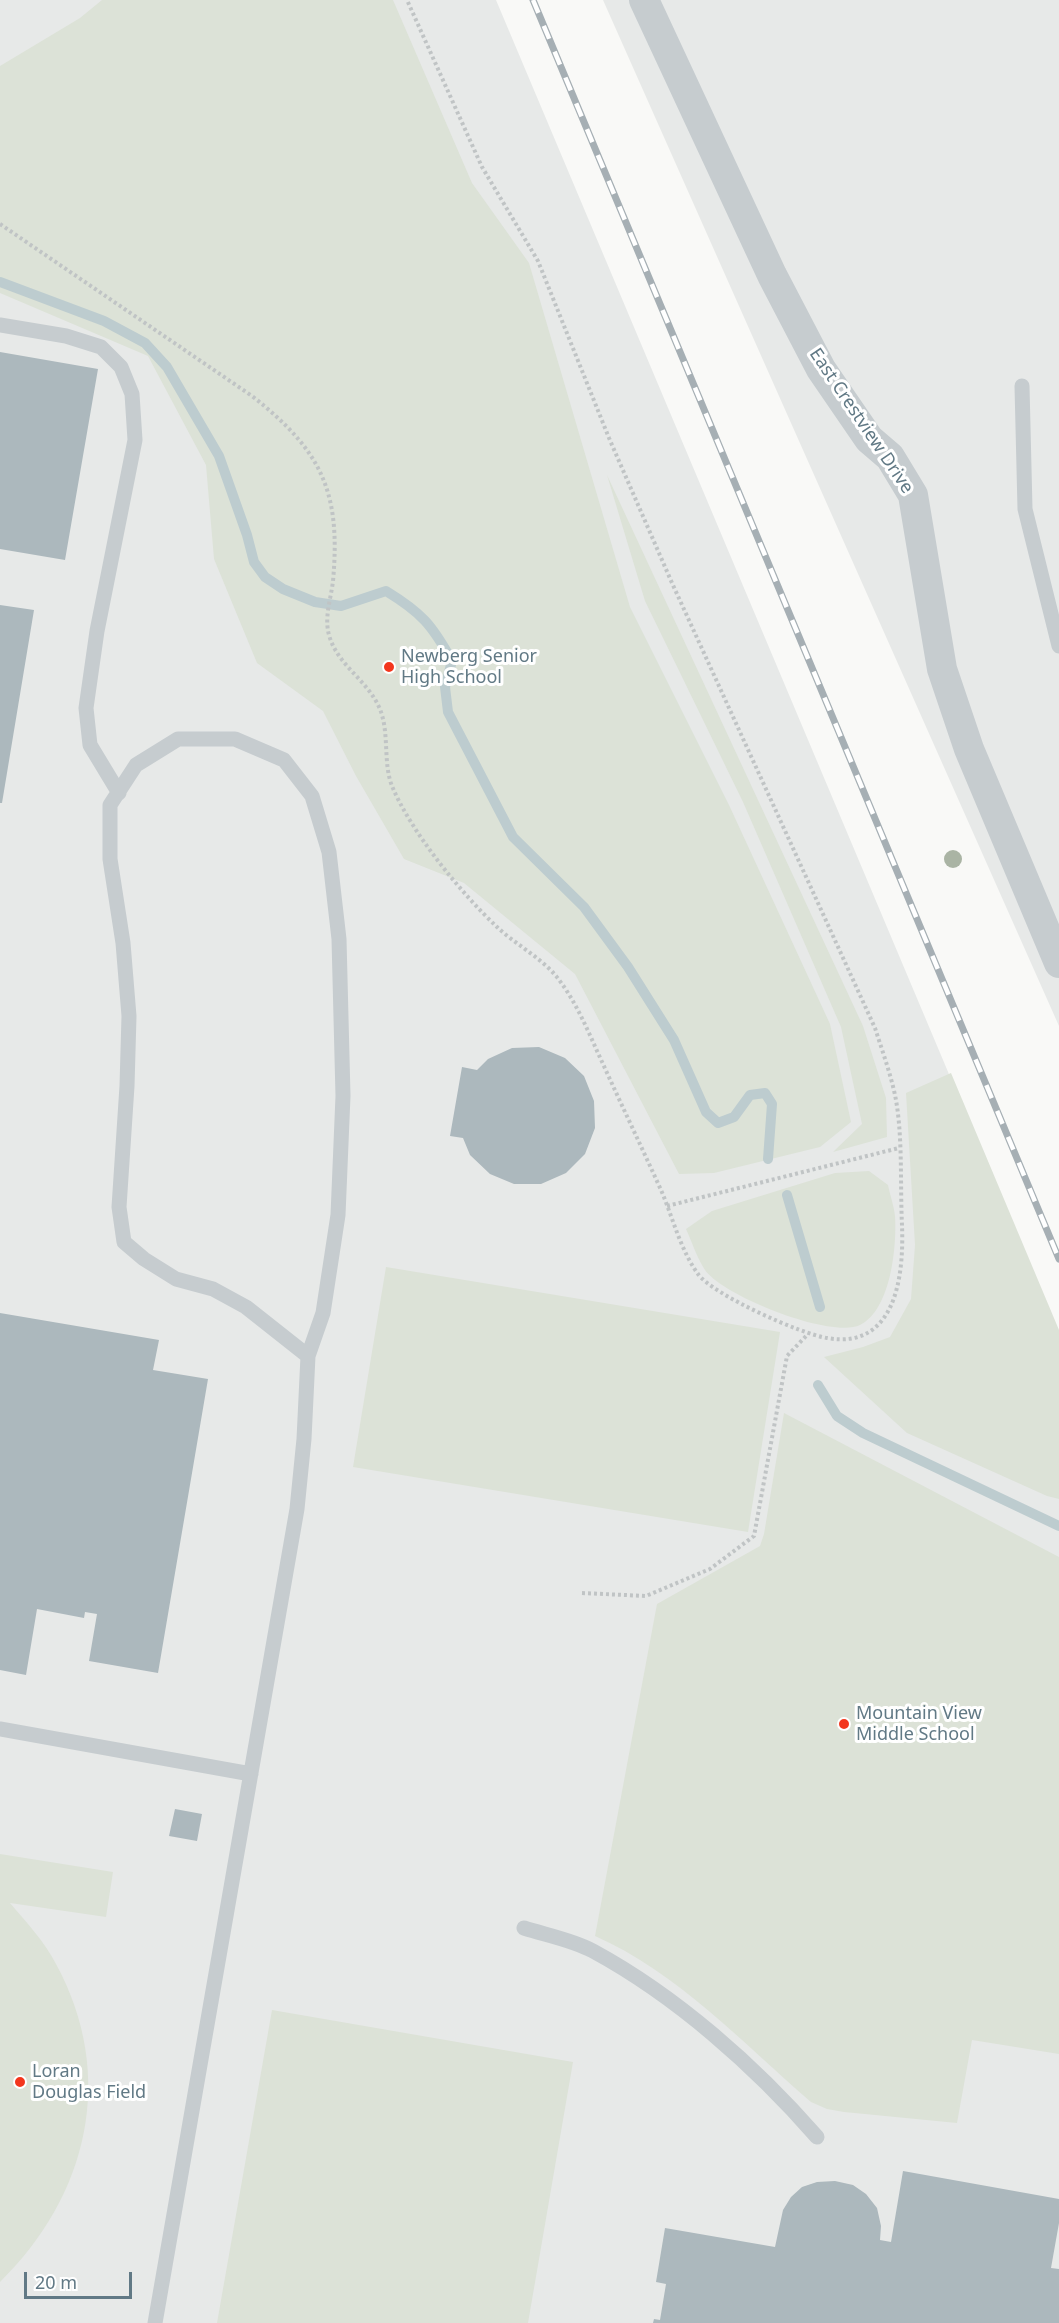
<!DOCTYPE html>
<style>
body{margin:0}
#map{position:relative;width:1059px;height:2323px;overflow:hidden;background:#f9f9f7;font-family:"Noto Sans",sans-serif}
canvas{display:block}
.scale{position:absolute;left:24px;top:2272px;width:108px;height:27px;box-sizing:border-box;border:3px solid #617985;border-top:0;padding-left:8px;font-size:18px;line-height:21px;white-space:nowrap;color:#617985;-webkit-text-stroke:4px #fff;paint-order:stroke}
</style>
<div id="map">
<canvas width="1059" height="2323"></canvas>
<div class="scale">20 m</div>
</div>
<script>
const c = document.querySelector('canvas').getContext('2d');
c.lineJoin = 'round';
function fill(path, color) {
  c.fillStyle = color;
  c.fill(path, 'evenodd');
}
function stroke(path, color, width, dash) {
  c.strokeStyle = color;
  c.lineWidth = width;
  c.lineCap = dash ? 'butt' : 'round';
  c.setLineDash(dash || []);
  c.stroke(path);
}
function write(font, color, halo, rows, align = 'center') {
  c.font = font + ' "Noto Sans",sans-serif';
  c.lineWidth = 6;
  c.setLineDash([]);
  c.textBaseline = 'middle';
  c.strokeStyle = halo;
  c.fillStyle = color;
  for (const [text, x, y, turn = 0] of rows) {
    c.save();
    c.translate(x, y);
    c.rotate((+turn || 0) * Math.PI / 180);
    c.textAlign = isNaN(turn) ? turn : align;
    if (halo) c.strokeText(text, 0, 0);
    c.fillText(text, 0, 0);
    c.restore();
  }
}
const built = new Path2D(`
 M0 0H496L1059 1335V2323H0Z
 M603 0H1059V1026Z`);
const green = new Path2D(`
 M102 0H393L472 183 529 263 630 607 729 805 830 1024 851 1122 820 1147 714 1173 679 1174 575 974 464 883 404 859 356 776 323 711 257 663 214 559 206 465 148 356 0 293V66L80 18Z
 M607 475 863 1026 886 1098 887 1137 833 1152 862 1124 841 1027 743 802 645 601Z
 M951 1073 1059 1330V1499L1047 1496 907 1433 824 1357 863 1347 890 1337 911 1299 915 1245 906 1093Z
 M869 1171 888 1185C890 1195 894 1206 895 1216 897 1246 891 1310 860 1325 831 1339 723 1296 705 1270 697 1258 692 1242 686 1229L712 1211 835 1173Z
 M386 1267 780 1332 748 1532 353 1467Z
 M784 1413 1059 1557V2054L972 2040 957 2123 844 2112 827 2109 811 2102C744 2044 677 1972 595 1936L657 1604 760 1546 764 1534Z
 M0 1854 113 1872 106 1917 10 1903C27 1923 44 1941 56 1964 117 2076 88 2196 0 2282Z
 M272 2010 573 2062 528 2323H217Z`);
const stream = new Path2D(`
 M0 282 104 321 145 343 167 367 219 456 247 535 254 562 265 577 283 589 315 602 341 606 386 591C422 613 432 625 452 661L445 687 448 712 513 837 584 907 628 967 674 1040 706 1112 718 1123 734 1117 750 1095 765 1093 772 1104 768 1159
 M787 1195 820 1307
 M818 1385 837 1416 863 1433 1059 1526`);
const building = new Path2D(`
 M0 352 98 369 65 560 0 549Z
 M0 605 34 610 2 803H0Z
 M539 1047 565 1058 584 1076 594 1101 595 1128 585 1154 566 1173 541 1184H514L490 1174 470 1155 463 1138 450 1136 462 1067 477 1070 488 1059 512 1048Z
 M0 1313 159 1340 153 1370 208 1379 158 1673 89 1661 97 1614 85 1612 84 1618 37 1609 26 1675 0 1670Z
 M175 1809 202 1814 197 1841 169 1836Z
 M903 2171 1059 2199V2223L1051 2268 1059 2269V2323H653L654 2319 660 2320 666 2284 656 2282 665 2228 775 2247 783 2210 791 2197 802 2187 817 2182 835 2181 853 2185 866 2194 877 2208 881 2226 880 2240 891 2242Z`);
const path = new Path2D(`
 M0 224 252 396C322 451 341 492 333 581 331 599 324 617 329 635 337 664 364 678 377 703 391 728 382 761 392 786 411 832 461 893 497 927 515 944 540 957 556 976 577 1002 589 1034 603 1064 622 1106 642 1148 661 1190 673 1218 680 1249 698 1274 713 1295 801 1334 827 1338 896 1350 904 1276 902 1225 900 1184 903 1134 895 1095 890 1072 882 1050 875 1028L672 583 609 438 538 261 482 167 407 0
 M667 1206 899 1148
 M582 1593 646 1596 710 1569 754 1536 787 1356 807 1335`);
const lane = new Path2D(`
 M0 325 66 336 101 347 121 367 132 394 135 440 97 631 86 708 90 745 119 793
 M1022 386 1025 509 1059 646
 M0 1729 251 1774
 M524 1928C546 1935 573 1940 593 1951 676 1996 755 2066 817 2137
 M155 2323 297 1509 304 1439 308 1356 323 1313 338 1215 343 1096 339 939 329 852 312 796 284 760 235 739H178L136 765 110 805V859L123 943 129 1016 127 1086 119 1207 124 1242 144 1259 176 1279 213 1289 246 1307 308 1356`);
const street = new Path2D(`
 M644 0 772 275 821 369 869 439 890 457 913 495 942 669 969 749 1059 963`);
const rail = new Path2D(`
 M533 0 1059 1259`);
const trees = [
 [953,859]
];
const markers = [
 [389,667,6,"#f3361d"],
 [844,1724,6,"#f3361d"],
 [20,2082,6,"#f3361d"]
];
const streetNames = [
 ["East Crestview Drive",861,421,56]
];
const poiNames = [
 ["Newberg Senior",401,657],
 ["High School",401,678],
 ["Mountain View",856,1714],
 ["Middle School",856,1735],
 ["Loran",32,2072],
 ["Douglas Field",32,2093]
];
fill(built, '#e7e9e8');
fill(green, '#dce2d7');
stroke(stream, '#bdcccf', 10);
fill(building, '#acb8bd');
stroke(path, '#c0c4c5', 4, [3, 3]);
stroke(lane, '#c6cccf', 15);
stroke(street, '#c6cccf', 30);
stroke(rail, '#a6afb4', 7);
stroke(rail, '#fff', 4.5, [14]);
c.fillStyle = '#aab4a4';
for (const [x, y] of trees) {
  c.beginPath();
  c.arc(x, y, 9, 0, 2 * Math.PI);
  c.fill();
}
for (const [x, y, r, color] of markers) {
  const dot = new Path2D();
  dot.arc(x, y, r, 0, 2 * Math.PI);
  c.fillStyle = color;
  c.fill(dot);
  stroke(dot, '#fff', 2);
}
write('18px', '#617985', '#fff', streetNames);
write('18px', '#617985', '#fff', poiNames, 'left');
</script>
